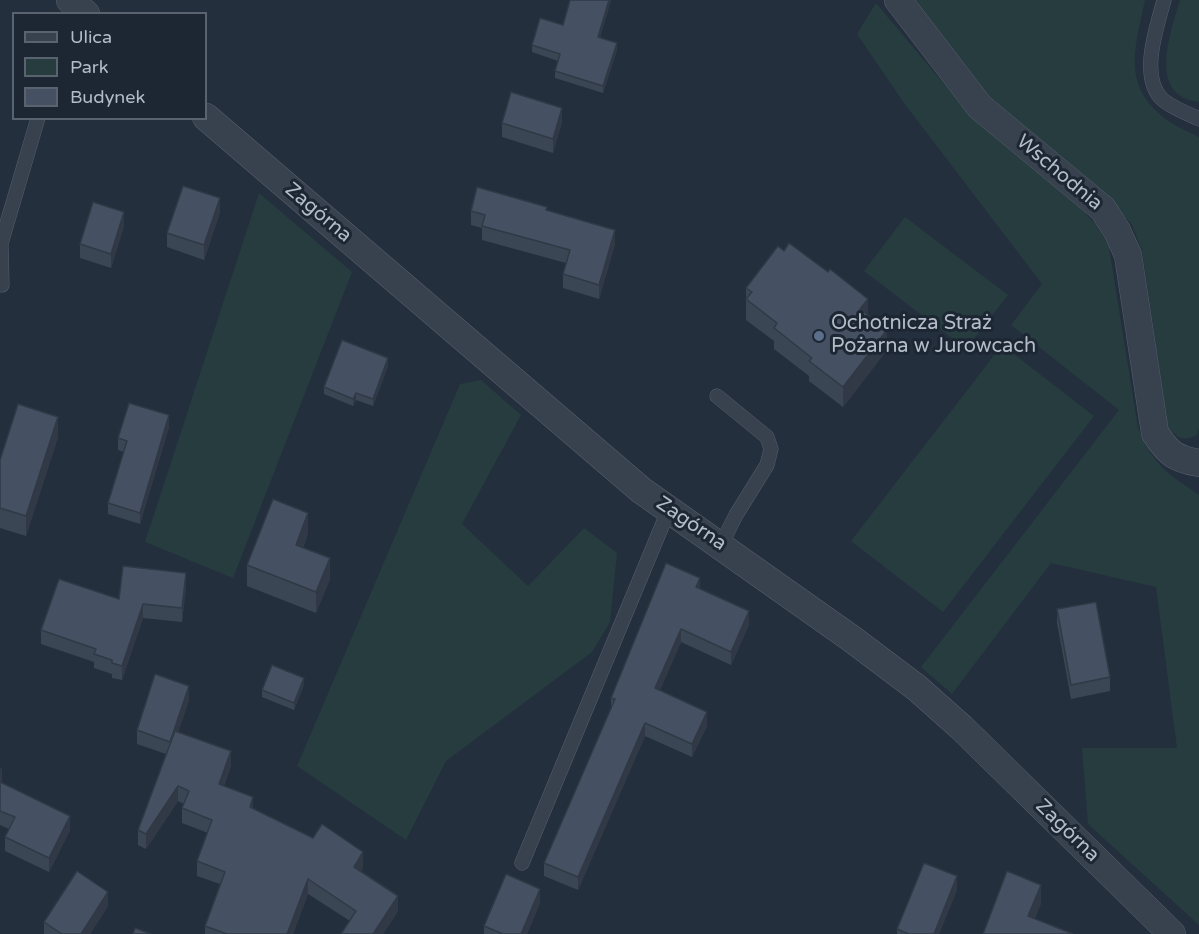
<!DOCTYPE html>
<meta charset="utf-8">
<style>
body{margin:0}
#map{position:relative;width:1199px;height:934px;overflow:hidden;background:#242f3e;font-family:"Varela Round",sans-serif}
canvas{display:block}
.legend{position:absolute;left:12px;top:12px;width:195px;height:108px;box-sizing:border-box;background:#1d2633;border:2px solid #59626f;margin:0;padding:8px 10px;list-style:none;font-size:18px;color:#b4bcc9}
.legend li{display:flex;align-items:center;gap:12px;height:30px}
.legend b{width:30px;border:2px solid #59626f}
</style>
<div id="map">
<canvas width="1199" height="934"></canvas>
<ul class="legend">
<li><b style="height:8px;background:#38414e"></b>Ulica</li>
<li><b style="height:16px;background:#263c3f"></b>Park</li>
<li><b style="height:16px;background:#455162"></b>Budynek</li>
</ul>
</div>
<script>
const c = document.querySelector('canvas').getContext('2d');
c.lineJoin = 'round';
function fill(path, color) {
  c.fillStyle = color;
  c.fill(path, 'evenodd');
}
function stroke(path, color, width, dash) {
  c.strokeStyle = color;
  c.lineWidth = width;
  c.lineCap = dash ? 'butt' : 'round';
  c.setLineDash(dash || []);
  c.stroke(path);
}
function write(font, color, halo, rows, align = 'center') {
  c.font = font + ' "Varela Round",sans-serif';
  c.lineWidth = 6;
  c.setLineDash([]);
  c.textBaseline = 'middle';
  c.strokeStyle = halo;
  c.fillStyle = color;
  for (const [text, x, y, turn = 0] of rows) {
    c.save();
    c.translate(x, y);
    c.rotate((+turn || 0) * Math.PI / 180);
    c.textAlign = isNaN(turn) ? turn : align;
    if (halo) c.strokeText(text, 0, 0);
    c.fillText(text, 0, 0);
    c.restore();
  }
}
const green = new Path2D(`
 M916 0H1145C1135 49 1120 87 1170 122 1179 128 1190 132 1199 137V429L1196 436C1182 441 1178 438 1168 428L1142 250 1132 225 1102 192 993 101Z
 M1180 0H1199V102C1146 96 1171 31 1180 0Z
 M876 3 970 115 1080 208 1096 224 1109 247 1138 428C1154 466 1166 472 1199 495V925L1088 824 1082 748H1177L1156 587 1051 563 952 694 921 667 1119 410 1011 325 1042 284 904 103 857 34Z
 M259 193 352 272 233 578 145 542Z
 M905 217 1008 295 966 349 864 271Z
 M1002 345 1094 416 943 612 851 541Z
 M481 380 521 415 462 524 528 586 584 528 617 553 610 622 592 652 446 761 406 840 297 766 460 384Z`);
const service = new Path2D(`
 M1164 0C1157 27 1139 76 1162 99 1171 108 1188 113 1199 119
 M1 246 2 285
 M0 247 38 118
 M717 396 767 437 771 449 767 465 736 515 721 545
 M522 863 669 509`);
const minor = new Path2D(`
 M70 0 86 14
 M898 0 980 107 1103 209 1117 231 1128 255 1155 433C1168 453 1175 459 1199 463
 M206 117 641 490 852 639 917 688 962 728 1172 934`);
const wall = new Path2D(`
 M611 0 600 37 617 50 603 93 555 78V71L558 61 532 52V45L563 25Z
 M562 122 553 153 502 137V123Z
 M547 210 615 244 599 299 563 288V274L566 263 482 240V228L471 225V211Z
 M220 212 204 260 167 247V233Z
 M124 226 111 268 80 258V244Z
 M746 288 868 315 887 350 843 407 809 381V376L774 349V341L746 320Z
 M388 366 373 406 356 400 353 406 324 394V387Z
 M169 427 140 524 108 514V503L124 452 118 450V438Z
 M58 437 26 536 0 528V460Z
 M308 533 303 548 330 579 316 613 247 586V565Z
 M186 587 182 622 143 618 122 680 112 678V674L94 668V662L41 644V630L119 599Z
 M700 589 749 625 731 665 681 642 660 690 707 726 692 757 645 736 578 890 544 876V863L611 709V698Z
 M1057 609 1110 677V691L1071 699 1057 623Z
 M304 685 294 710 262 697V690Z
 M189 700 178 732 231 766 224 786 253 809 363 867 361 871 398 911 383 934H341L350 921 308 894 293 934H205V926L220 884 197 876V861L208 833 182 823V808L184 804 178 801 146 849 138 845V830L166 754 137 744V730Z
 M0 766 2 781 1 782 70 830 49 872 5 851V837L9 829 0 825Z
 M957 890 939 934H897V929Z
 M540 903 527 934H484V926Z
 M108 906 90 934H44V922Z`);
const shadedWall = new Path2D(`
 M609 0H611L598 44V37Z
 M617 43V50L603 93V86Z
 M562 108V122L553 153V139Z
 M220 198V212L204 260V245Z
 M124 212V226L111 268V254Z
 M615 230V244L599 299V285Z
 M868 299V319L860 309Z
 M887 330V350L843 407V387Z
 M388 358V366L373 406V399Z
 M356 393V400L353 406V399Z
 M169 415V427L140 524V513Z
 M58 417V437L26 536V516Z
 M308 513V533L296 566V545Z
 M330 558V579L316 613V592Z
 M186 573V587L182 622V608Z
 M700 578V592L696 587Z
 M143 604V618L122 680V666Z
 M749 611V625L731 665V652Z
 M681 629V642L655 702V688Z
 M304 678V685L294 710V703Z
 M189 686V700L170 756V742Z
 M707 712V726L692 757V744Z
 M645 723V736L578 890V877Z
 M231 751V766L219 798V784Z
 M2 767V781L0 785V771Z
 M178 786V801L146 849V834Z
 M253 797V811L250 807Z
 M70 816V830L49 872V858Z
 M363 852V867L354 881V867Z
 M957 876V890L939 934H934Z
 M308 879V894L293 934H287Z
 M1041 885V904L1029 934 1028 916Z
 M540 889V903L527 934H521Z
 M108 892V906L90 934H81Z
 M398 896V911L383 934H373Z`);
const building = new Path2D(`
 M570 0H609L598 37 617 43 603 86 555 71 560 54 532 45 540 18 563 25Z
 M511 92 562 108 553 139 502 123Z
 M183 186 220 198 204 245 167 233Z
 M477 187 547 207 546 210 615 230 599 285 563 274 570 250 482 226 485 215 471 211Z
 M93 202 124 212 111 254 80 244Z
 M789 243 828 272 830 269 868 299 860 309 887 330 843 387 809 361 812 358 774 328 777 323 746 299 752 292 746 288 778 246 784 251Z
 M342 340 388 358 373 399 356 393 353 399 324 387Z
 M129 403 169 415 140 513 108 503 127 441 118 438Z
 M18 404 58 417 26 516 0 508V460Z
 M273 499 308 513 296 545 330 558 316 592 247 565Z
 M666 563 700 578 696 587 749 611 731 652 681 629 655 688 707 712 692 744 645 723 578 877 544 863 615 699 611 698Z
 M123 566 186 573 182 608 143 604 122 666 112 663V660L94 654 96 649 41 630 59 579 119 599Z
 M1096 602 1110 677 1071 685 1057 609Z
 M272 665 304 678 294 703 262 690Z
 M155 674 189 686 170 742 137 730Z
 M175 731 231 751 219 784 253 797 250 807 313 838 322 824 363 852 354 867 398 896 373 934H341L356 911 308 879 287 934H227L205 926 225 872 197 861 212 820 182 808 189 791 178 786 146 834 138 830Z
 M0 782 70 816 49 858 5 837 15 817 0 811Z
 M924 863 957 876 934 934H909L897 929Z
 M77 871 108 892 81 934H62L44 922Z
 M1007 871 1041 885 1028 916 1073 934H983Z
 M506 874 540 889 521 934H503L484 926Z
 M135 928 151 934H133Z`);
const markers = [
 [819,336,6,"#5c6f8a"]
];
const streetNames = [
 ["Wschodnia",1059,173,40],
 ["Zagórna",318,213,40],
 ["Zagórna",691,524,34],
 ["Zagórna",1067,831,44]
];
const poiNames = [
 ["Ochotnicza Straż",831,324],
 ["Pożarna w Jurowcach",831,347]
];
fill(green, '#263c3f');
stroke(service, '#565f6c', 15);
stroke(minor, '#565f6c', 28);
stroke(service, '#38414e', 14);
stroke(minor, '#38414e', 27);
fill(wall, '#3b4654');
fill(shadedWall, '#303945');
fill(building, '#455162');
stroke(building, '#303945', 1.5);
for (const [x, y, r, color] of markers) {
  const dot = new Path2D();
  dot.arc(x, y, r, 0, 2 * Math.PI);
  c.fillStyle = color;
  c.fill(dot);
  stroke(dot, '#1d2633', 2);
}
write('20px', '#b4bcc9', '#1d2633', streetNames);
write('20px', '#b4bcc9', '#1d2633', poiNames, 'left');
</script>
